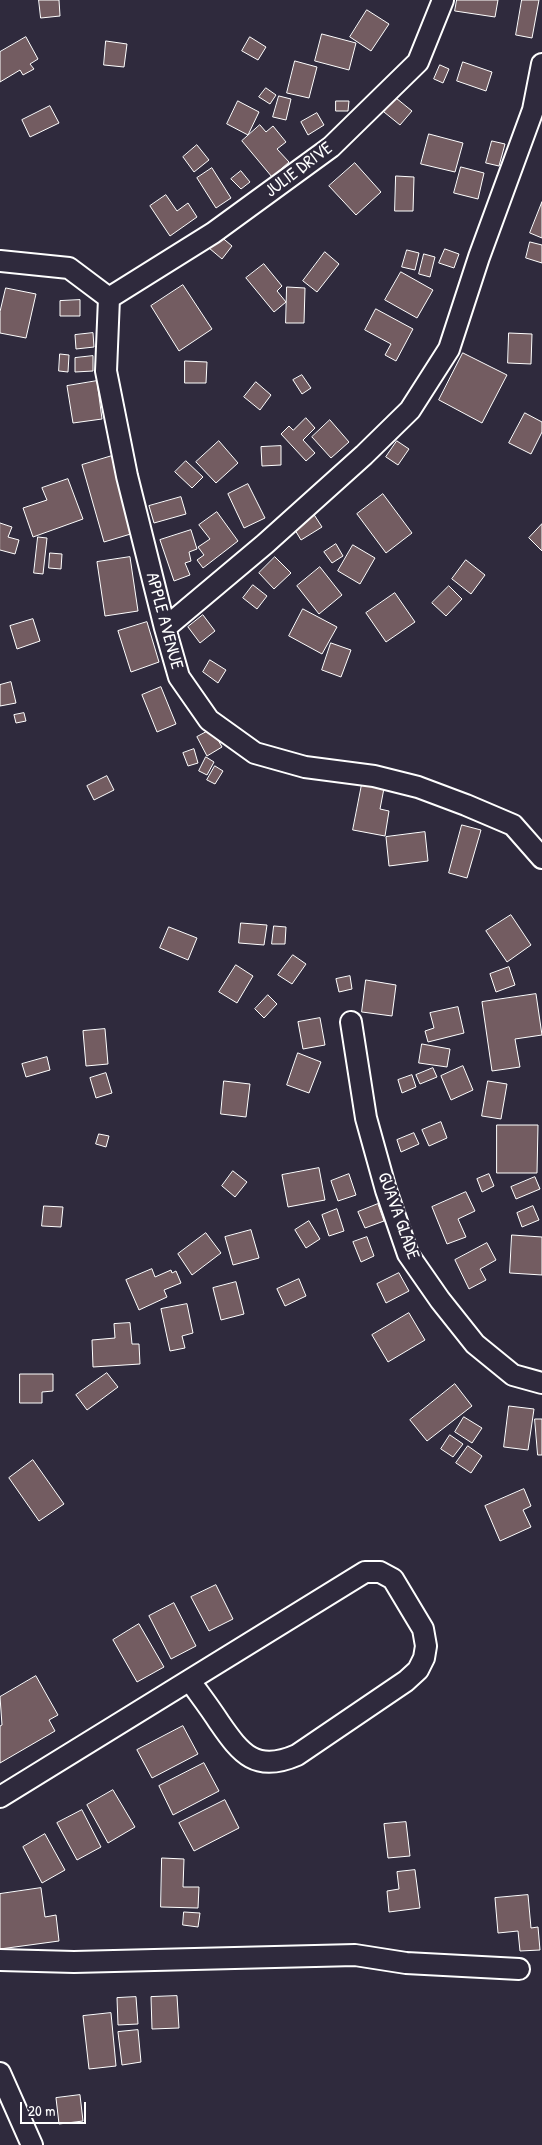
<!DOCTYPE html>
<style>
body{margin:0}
#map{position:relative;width:542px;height:2145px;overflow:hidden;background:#2f2a3d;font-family:"Patrick Hand",sans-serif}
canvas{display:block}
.scale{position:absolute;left:20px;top:2102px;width:66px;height:22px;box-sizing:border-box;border:2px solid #fff;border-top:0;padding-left:6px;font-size:15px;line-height:18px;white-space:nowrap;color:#fff;-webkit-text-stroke:4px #2f2a3d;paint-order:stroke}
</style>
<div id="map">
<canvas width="542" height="2145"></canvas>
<div class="scale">20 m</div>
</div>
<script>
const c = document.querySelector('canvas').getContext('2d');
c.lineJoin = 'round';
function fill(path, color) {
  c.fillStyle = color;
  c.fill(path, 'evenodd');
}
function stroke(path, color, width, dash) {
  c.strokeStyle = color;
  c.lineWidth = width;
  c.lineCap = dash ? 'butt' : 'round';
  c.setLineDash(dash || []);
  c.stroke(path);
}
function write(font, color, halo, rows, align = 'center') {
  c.font = font + ' "Patrick Hand",sans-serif';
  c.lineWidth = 4.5;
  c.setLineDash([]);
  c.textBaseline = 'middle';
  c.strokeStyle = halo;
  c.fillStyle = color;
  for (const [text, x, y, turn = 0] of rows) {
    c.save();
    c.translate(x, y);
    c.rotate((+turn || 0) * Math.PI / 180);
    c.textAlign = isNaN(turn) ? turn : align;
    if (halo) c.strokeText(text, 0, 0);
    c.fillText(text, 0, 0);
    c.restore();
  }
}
const building = new Path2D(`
 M39 0H59L60 16 41 18Z
 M457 0H498L495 17 455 11Z
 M522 0H539L532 38 516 35Z
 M367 10 389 24 371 51 350 37Z
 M322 34 356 43 349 70 315 61Z
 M26 37 38 59 30 64 34 69 23 75 20 70 0 82V52Z
 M250 37 266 47 258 60 242 51Z
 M106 41 127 44 124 67 104 65Z
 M295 61 317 67 309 98 287 93Z
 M463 62 492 72 486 91 457 81Z
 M440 65 449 69 443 83 434 79Z
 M266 88 276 95 270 104 259 97Z
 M279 96 291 99 286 120 273 117Z
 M396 98 412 111 400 125 384 112Z
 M238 101 259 112 248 135 227 124Z
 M336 101H349L348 111H336Z
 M50 106 59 123 30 137 22 120Z
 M317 113 324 125 308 135 301 122Z
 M260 125 266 132 273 126 286 142 277 149 289 162 272 177 242 141Z
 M429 134 463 143 455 172 421 164Z
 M492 141 505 144 499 166 486 163Z
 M197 145 209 160 194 172 183 157Z
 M355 163 381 192 356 215 329 186Z
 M461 167 484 173 478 199 454 193Z
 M212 168 231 198 216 208 197 178Z
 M241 171 250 182 241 189 231 179Z
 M396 176 414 177 413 211H395Z
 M166 195 177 211 188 203 197 217 170 236 150 206Z
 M542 202V238L530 233Z
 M219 235 232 246 222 259 209 248Z
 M530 242 542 245V263L526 258Z
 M445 249 459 254 454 268 439 263Z
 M407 250 419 253 415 270 402 267Z
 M325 252 339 264 317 292 303 281Z
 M424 254 435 257 430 277 419 274Z
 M264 264 282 286 277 291 286 302 274 312 246 278Z
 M401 272 433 290 417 318 385 300Z
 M183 285 212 329 179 351 151 306Z
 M287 287 305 288 304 323H286Z
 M6 288 36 294 26 338 0 333V312Z
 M80 300V316H60V301Z
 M376 309 413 329 396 361 385 355 391 344 365 330Z
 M93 333 94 347 76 349 75 335Z
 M509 333 532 334 531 364 508 363Z
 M463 353 507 375 482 423 439 400Z
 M60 354 69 355 68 372 59 371Z
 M93 356V371L75 372V358Z
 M185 361 207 362 206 383H185Z
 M302 375 311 388 302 394 293 380Z
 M97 381 102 419 73 423 67 386Z
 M256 382 271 395 260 410 244 397Z
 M525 413 542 422V432L531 454 509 443Z
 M306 418 315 428 303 440 315 453 306 461 281 434 289 426 293 430Z
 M330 420 349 442 331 458 312 437Z
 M219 441 238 463 216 483 196 462Z
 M397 441 409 449 398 465 386 457Z
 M281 446V465L262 466 261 447Z
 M112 456 134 533 104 542 82 465Z
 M186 461 203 477 192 488 175 472Z
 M68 479 83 519 33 537 23 508 47 500 42 488Z
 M248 484 265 518 244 528 228 494Z
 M383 494 412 533 386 553 357 514Z
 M181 497 186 514 154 523 149 506Z
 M217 512 238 541 203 568 197 560 204 555 198 547 210 539 199 525Z
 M313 513 322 527 301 540 292 525Z
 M0 523 12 527 8 537 19 540 15 554 0 550Z
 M542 524V551L529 538Z
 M191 530 197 549 189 552 191 561 185 563 190 575 174 581 160 540Z
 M38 537 47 538 43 574 34 573Z
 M336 544 343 556 332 563 324 552Z
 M353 545 375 558 360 584 338 571Z
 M50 553 62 554 61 569 49 568Z
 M130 557 138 611 105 616 97 562Z
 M275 557 291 573 274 589 259 573Z
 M466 560 485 575 471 594 452 579Z
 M320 567 342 595 319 614 297 586Z
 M253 585 267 596 257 609 243 598Z
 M449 586 462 599 446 616 432 603Z
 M395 593 415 622 386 642 366 613Z
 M303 609 337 627 322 654 289 636Z
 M203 615 215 631 200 643 188 627Z
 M33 619 40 641 17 649 10 626Z
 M147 622 159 662 131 672 118 631Z
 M331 643 351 650 341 677 322 670Z
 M210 660 226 670 218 683 203 672Z
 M11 682 16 703 0 706V685Z
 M161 687 176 724 157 732 142 695Z
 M24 713 26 721 16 723 14 715Z
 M212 729 222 747 207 756 197 737Z
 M194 749 198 763 188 766 183 753Z
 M206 757 214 762 207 775 199 771Z
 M215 766 223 771 215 784 207 780Z
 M107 776 114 790 94 800 87 786Z
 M363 779 385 783 380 809 389 811 385 836 353 830Z
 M462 825 481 830 467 878 449 873Z
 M425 832 428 861 389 866 386 837Z
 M511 915 531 945 507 962 486 931Z
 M241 923 267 925 264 945 239 943Z
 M274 926 286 927 285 944H272Z
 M169 927 197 938 188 960 160 948Z
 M293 955 306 964 292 984 278 975Z
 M236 965 253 976 237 1003 219 992Z
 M509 967 515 985 496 992 490 974Z
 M350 976 352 989 339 992 336 979Z
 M366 980 396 985 392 1016 362 1012Z
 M536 994 542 1035 515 1039 520 1067 492 1071 482 1002Z
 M268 995 277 1004 264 1018 255 1009Z
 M458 1007 464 1033 428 1042 425 1031 434 1028 430 1013Z
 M320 1018 325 1045 303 1049 298 1022Z
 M105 1029 108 1064 86 1066 83 1031Z
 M422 1044 450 1049 447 1067 419 1063Z
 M298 1053 321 1062 309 1093 287 1085Z
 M47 1057 50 1070 26 1077 22 1064Z
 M463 1066 473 1090 451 1100 441 1076Z
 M433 1068 437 1077 420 1084 416 1075Z
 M106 1073 112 1093 96 1098 90 1078Z
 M412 1075 416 1087 402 1093 398 1080Z
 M224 1081 250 1084 246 1117 221 1114Z
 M488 1081 507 1084 501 1119 482 1116Z
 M441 1122 447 1138 429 1146 422 1130Z
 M497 1125H538L537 1173H497Z
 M414 1133 419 1144 401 1152 397 1140Z
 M99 1134 109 1136 106 1147 96 1144Z
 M319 1168 325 1200 288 1207 282 1175Z
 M233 1171 247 1182 235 1197 222 1186Z
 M349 1174 356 1195 338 1201 331 1181Z
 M489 1174 494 1186 482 1192 477 1179Z
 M535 1177 540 1189 516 1199 511 1187Z
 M466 1192 475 1211 458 1219 466 1237 447 1244 432 1207Z
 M378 1204 384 1221 365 1228 358 1212Z
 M44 1206 63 1207 61 1227 42 1226Z
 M533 1206 539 1220 522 1227 517 1213Z
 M337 1209 344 1231 329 1236 322 1215Z
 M309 1221 320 1239 306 1248 295 1230Z
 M251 1230 259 1258 233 1265 225 1237Z
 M206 1233 221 1253 192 1275 178 1254Z
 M512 1235 542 1237V1275L510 1273Z
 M367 1237 374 1256 361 1262 353 1242Z
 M487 1243 496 1260 480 1269 486 1280 469 1289 455 1260Z
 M152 1269 155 1277 171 1270 172 1273 176 1271 181 1283 164 1290 167 1297 139 1310 126 1280Z
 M399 1273 409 1291 386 1303 377 1284Z
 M299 1279 306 1296 285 1306 277 1289Z
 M236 1282 244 1314 221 1320 213 1288Z
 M187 1304 193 1333 182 1336 185 1348 170 1351 161 1309Z
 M409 1313 425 1340 388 1362 372 1335Z
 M130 1323 132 1344H139L140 1364 93 1367 92 1340 115 1338 114 1324Z
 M107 1373 118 1387 87 1410 76 1395Z
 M20 1374H53V1391L42 1392V1403H20Z
 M455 1384 472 1406 427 1441 410 1420Z
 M509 1406 534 1409 528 1450 504 1447Z
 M464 1417 482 1428 472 1443 455 1432Z
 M535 1419H542V1455H538Z
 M450 1435 463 1444 453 1457 441 1449Z
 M468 1446 482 1456 471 1473 456 1463Z
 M33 1460 64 1504 39 1521 9 1478Z
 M524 1489 531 1506 523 1510 531 1527 500 1541 485 1506Z
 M216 1585 233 1619 209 1631 191 1597Z
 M174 1603 196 1646 171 1659 149 1616Z
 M139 1624 164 1667 137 1682 113 1640Z
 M36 1676 58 1715 49 1720 55 1731 0 1763V1726L2 1725 0 1697Z
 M183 1726 198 1754 152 1778 137 1750Z
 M204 1763 219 1791 173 1815 159 1786Z
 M113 1790 135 1827 108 1843 87 1805Z
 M225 1800 239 1828 194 1851 179 1823Z
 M82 1810 101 1847 77 1860 57 1823Z
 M406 1822 410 1856 388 1858 384 1824Z
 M45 1834 65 1870 42 1883 23 1847Z
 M162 1858 184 1859 183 1887H199L198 1908 161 1907Z
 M415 1870 420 1908 389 1912 387 1891 399 1889 397 1872Z
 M41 1888 45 1917 56 1915 59 1941 0 1949V1894Z
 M528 1895 531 1928 538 1927 540 1950 520 1951 518 1931 498 1933 495 1898Z
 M184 1912 200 1913 198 1927 183 1925Z
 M177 1996 179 2028 152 2029 151 1997Z
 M136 1997 138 2024 118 2025 117 1998Z
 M111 2013 116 2066 89 2069 83 2016Z
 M138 2030 141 2062 122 2065 118 2032Z
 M80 2095 83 2121 59 2124 56 2098Z`);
const minor = new Path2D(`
 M0 261 69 268 109 298 106 371 127 476 165 628 179 677 209 720 255 753 305 767 374 776 418 787 466 805 513 825 542 858
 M109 298 213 233 331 147 418 62 443 0
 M165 628 265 544 364 455 410 410 449 349 479 257 533 110 542 64
 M351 1022 366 1118 386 1190 408 1254 440 1300 475 1344 513 1375 542 1383
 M0 1797 365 1572H380L393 1579 423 1629 426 1646 424 1658 418 1670 406 1681 297 1755C256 1773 241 1754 219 1722 210 1708 200 1695 190 1681
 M0 1960 74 1962 355 1955 406 1963 519 1969
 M0 2073 32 2145`);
const streetNames = [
 ["JULIE DRIVE",299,170,-37],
 ["APPLE AVENUE",164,621,75],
 ["GUAVA GLADE",398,1216,70]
];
fill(building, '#735c61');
stroke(building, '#fff', 1);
stroke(minor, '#fff', 24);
stroke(minor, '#2f2a3d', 20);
write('18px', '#fff', '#2f2a3d', streetNames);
</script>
